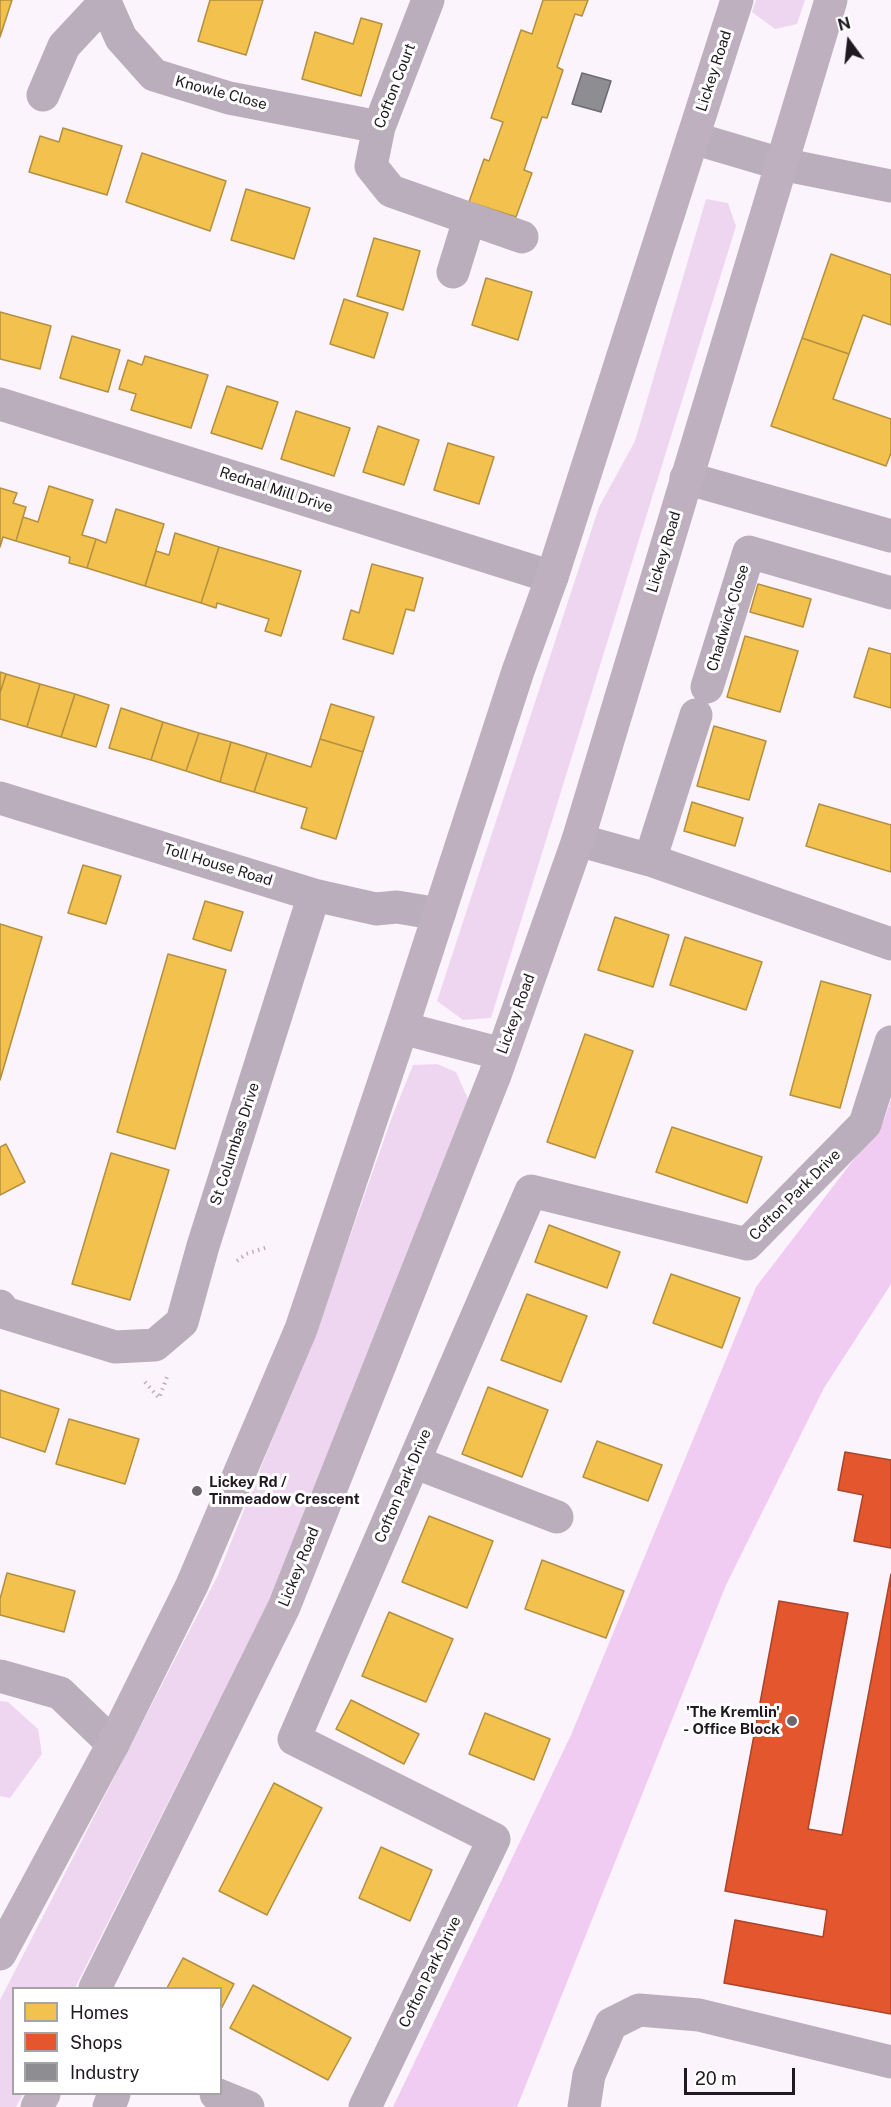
<!DOCTYPE html>
<style>
body{margin:0}
#map{position:relative;width:891px;height:2107px;overflow:hidden;background:#fcf4fc;font-family:"Public Sans",sans-serif}
canvas{display:block}
.legend{position:absolute;left:12px;top:1987px;width:210px;height:108px;box-sizing:border-box;background:#fff;border:2px solid #a6a3a6;margin:0;padding:8px 10px;list-style:none;font-size:18px;color:#211921}
.legend li{display:flex;align-items:center;gap:12px;height:30px}
.legend b{width:30px;border:2px solid #a6a3a6}
.north{position:absolute;left:819px;top:12px;width:60px;height:60px;-webkit-text-stroke:4px #fff;paint-order:stroke;rotate:345deg;font-size:16px;font-weight:700;line-height:24px;text-align:center;color:#211921}
.north::after{content:'';display:block;margin:auto;width:21px;height:27px;background:#211921;clip-path:polygon(50% 0,100% 100%,50% 72%,0 100%)}
.scale{position:absolute;left:684px;top:2068px;width:111px;height:27px;box-sizing:border-box;border:3px solid #211921;border-top:0;padding-left:8px;font-size:18px;line-height:21px;white-space:nowrap;color:#211921;-webkit-text-stroke:4px #fff;paint-order:stroke}
</style>
<div id="map">
<canvas width="891" height="2107"></canvas>
<ul class="legend">
<li><b style="height:16px;background:#f2c14e"></b>Homes</li>
<li><b style="height:16px;background:#e4572e"></b>Shops</li>
<li><b style="height:16px;background:#8d8d92"></b>Industry</li>
</ul>
<div class="north">N</div>
<div class="scale">20 m</div>
</div>
<script>
const c = document.querySelector('canvas').getContext('2d');
c.lineJoin = 'round';
function fill(path, color) {
  c.fillStyle = color;
  c.fill(path, 'evenodd');
}
function stroke(path, color, width, dash) {
  c.strokeStyle = color;
  c.lineWidth = width;
  c.lineCap = dash ? 'butt' : 'round';
  c.setLineDash(dash || []);
  c.stroke(path);
}
function write(font, color, halo, rows, align = 'center') {
  c.font = font + ' "Public Sans",sans-serif';
  c.lineWidth = 6;
  c.setLineDash([]);
  c.textBaseline = 'middle';
  c.strokeStyle = halo;
  c.fillStyle = color;
  for (const [text, x, y, turn = 0] of rows) {
    c.save();
    c.translate(x, y);
    c.rotate((+turn || 0) * Math.PI / 180);
    c.textAlign = isNaN(turn) ? turn : align;
    if (halo) c.strokeText(text, 0, 0);
    c.fillText(text, 0, 0);
    c.restore();
  }
}
const green = new Path2D(`
 M756 0H805L797 24 775 29 752 12Z
 M706 199 728 203 736 226 491 1018 463 1020 437 1001 599 507 635 441Z
 M437 1064 456 1072 468 1099 280 1579 75 1988H14V2094H23L16 2107H0V2000L218 1575 325 1307 392 1117 413 1065Z
 M0 1701 8 1702 38 1729 42 1754 10 1798 0 1796Z`);
const forest = new Path2D(`
 M891 1099V1284L824 1388 726 1585 517 2107H393L571 1735 756 1287 884 1120Z`);
const homes = new Path2D(`
 M0 0H12L0 37Z
 M210 0H263L246 55 198 41Z
 M543 0H588L582 16 575 14 557 67 563 70 547 118 542 117 524 170 532 173 516 217 469 202 484 159 489 161 503 122 491 118 521 30 532 34Z
 M361 18 382 24 361 96 302 79 315 32 353 44Z
 M63 128 122 146 107 195 29 172 40 136 59 142Z
 M142 153 226 181 210 231 126 202Z
 M246 189 310 208 294 259 231 240Z
 M374 238 420 251 403 310 357 296Z
 M831 254 891 275V325L863 315 849 354 802 338Z
 M486 278 532 292 518 340 472 325Z
 M344 299 388 313 374 358 330 344Z
 M0 312 51 326 40 369 0 359Z
 M72 336 120 350 108 392 60 378Z
 M802 338 849 354 833 399 891 419V453L886 466 771 426Z
 M145 356 208 375 191 428 131 410 136 394 119 389 128 360 142 365Z
 M227 386 278 402 262 449 211 433Z
 M296 411 350 428 334 476 281 459Z
 M378 426 419 440 404 485 363 472Z
 M448 443 494 457 479 504 434 490Z
 M49 486 93 500 82 535 96 539 87 568 69 563 70 557 16 541 23 517 38 522Z
 M0 488 17 493 13 503 26 507 16 541 3 537 0 547Z
 M116 509 164 524 145 586 87 568 96 539 106 543Z
 M175 533 219 547 201 603 145 586 156 551 169 555Z
 M219 547 301 571 281 636 265 631 269 619 217 603 216 608 201 603Z
 M372 564 423 578 414 611 406 609 393 654 343 639 351 610 359 613Z
 M758 584 811 599 803 627 750 612Z
 M745 636 798 651 780 712 727 697Z
 M869 648 891 654V708L854 697Z
 M0 672 6 674 0 693Z
 M6 674 40 684 27 727 0 719V693Z
 M40 684 75 694 61 737 27 727Z
 M75 694 109 705 96 747 61 737Z
 M331 704 374 717 363 752 320 739Z
 M121 708 163 722 151 760 109 748Z
 M163 722 199 733 186 771 151 760Z
 M714 726 766 741 749 800 697 786Z
 M199 733 231 742 220 782 186 771Z
 M320 739 363 752 336 839 301 828 307 808 254 792 267 753 311 767Z
 M231 742 267 753 254 792 220 782Z
 M692 802 743 818 735 846 684 831Z
 M819 804 891 825V872L806 846Z
 M83 865 121 876 106 924 68 913Z
 M205 901 243 912 231 951 193 939Z
 M615 917 669 935 653 987 598 970Z
 M0 924 42 937 0 1080Z
 M685 937 762 962 746 1010 670 985Z
 M168 954 226 970 175 1149 117 1132Z
 M821 981 871 995 840 1108 790 1095Z
 M585 1034 633 1051 595 1158 547 1142Z
 M672 1127 762 1157 747 1203 656 1172Z
 M6 1144 25 1182 0 1195V1147Z
 M111 1153 169 1170 130 1300 72 1284Z
 M549 1225 620 1252 607 1288 535 1262Z
 M671 1274 740 1298 722 1348 653 1323Z
 M527 1294 587 1316 561 1382 501 1360Z
 M488 1387 548 1410 522 1477 462 1454Z
 M0 1390 59 1409 45 1452 0 1437Z
 M69 1419 139 1439 125 1484 56 1464Z
 M597 1441 662 1465 648 1501 583 1477Z
 M429 1516 493 1541 467 1608 402 1582Z
 M542 1560 624 1591 606 1638 525 1609Z
 M7 1573 75 1591 64 1632 0 1615V1599Z
 M389 1612 453 1639 426 1702 362 1676Z
 M351 1700 419 1734 404 1764 336 1729Z
 M485 1713 550 1739 534 1780 469 1754Z
 M274 1783 322 1808 267 1915 219 1891Z
 M381 1847 432 1870 410 1921 359 1898Z
 M183 1958 234 1984 220 2011V1988H167Z
 M253 1985 351 2038 328 2080 230 2028Z`);
const shops = new Path2D(`
 M845 1452 891 1460V1548L854 1541 863 1495 838 1490Z
 M891 1574V2014L724 1983 735 1920 823 1937 827 1910 725 1891 779 1601 848 1613 808 1829 842 1835Z`);
const industry = new Path2D(`
 M582 73 611 81 601 112 572 104Z`);
const path = new Path2D(`
 M237 1261 246 1254 268 1247
 M145 1382 159 1398 167 1377`);
const minor = new Path2D(`
 M106 0 105 2 121 38 154 75 229 98 379 127
 M428 0 379 127 371 166 391 191 522 237
 M43 95 64 46 105 2
 M693 138 781 164 891 186
 M453 272 469 220
 M0 404 552 577
 M686 478 891 536
 M707 687 749 552 891 593
 M0 798 314 895 376 909 397 907 439 914
 M578 840 650 860 891 944
 M650 860 696 715
 M0 1306 5 1313 115 1347 155 1345 182 1322 203 1246 314 895
 M414 1462 557 1517
 M0 1676 60 1693 113 1744
 M216 2094 248 2107
 M109 2107 114 2094
 M365 2107 494 1839 294 1739 531 1191 747 1244 865 1124 891 1042
 M584 2107 589 2075 611 2024 639 2010 699 2015 891 2062`);
const major = new Path2D(`
 M402 1028 502 1054
 M0 1954 113 1744 192 1585 301 1329 402 1028 518 671 552 577 737 0
 M95 1988 284 1607 495 1075 578 840 831 0
 M37 2107 44 2094`);
const markers = [
 [197,1491,6,"#6e666e"],
 [792,1721,6,"#6e666e"]
];
const streetNames = [
 ["Lickey Road",714,71,-72],
 ["Cofton Court",395,86,-69],
 ["Knowle Close",221,93,15],
 ["Rednal Mill Drive",276,490,18],
 ["Lickey Road",664,552,-73],
 ["Chadwick Close",728,618,-73],
 ["Toll House Road",218,865,17],
 ["Lickey Road",516,1014,-70],
 ["St Columbas Drive",235,1144,-72],
 ["Cofton Park Drive",795,1195,-45],
 ["Cofton Park Drive",403,1486,-67],
 ["Lickey Road",299,1567,-68],
 ["Cofton Park Drive",430,1972,-64]
];
const poiNames = [
 ["Lickey Rd /",209,1482],
 ["Tinmeadow Crescent",209,1499],
 ["'The Kremlin'",780,1712,"right"],
 ["- Office Block",780,1729,"right"]
];
fill(green, '#efd6f0');
fill(forest, '#f0cbf2');
fill(homes, '#f2c14e');
stroke(homes, '#b38f40', 1.5);
fill(shops, '#e4572e');
stroke(shops, '#aa442a', 1.5);
fill(industry, '#8d8d92');
stroke(industry, '#6d6a70', 1.5);
stroke(path, '#bbb0bb', 4, [1.5, 4.5]);
stroke(minor, '#bbaebc', 33);
stroke(major, '#beb0bf', 33);
for (const [x, y, r, color] of markers) {
  const dot = new Path2D();
  dot.arc(x, y, r, 0, 2 * Math.PI);
  c.fillStyle = color;
  c.fill(dot);
  stroke(dot, '#fff', 2);
}
write('15px', '#211921', '#fff', streetNames);
write('bold 15px', '#211921', '#fff', poiNames, 'left');
</script>
